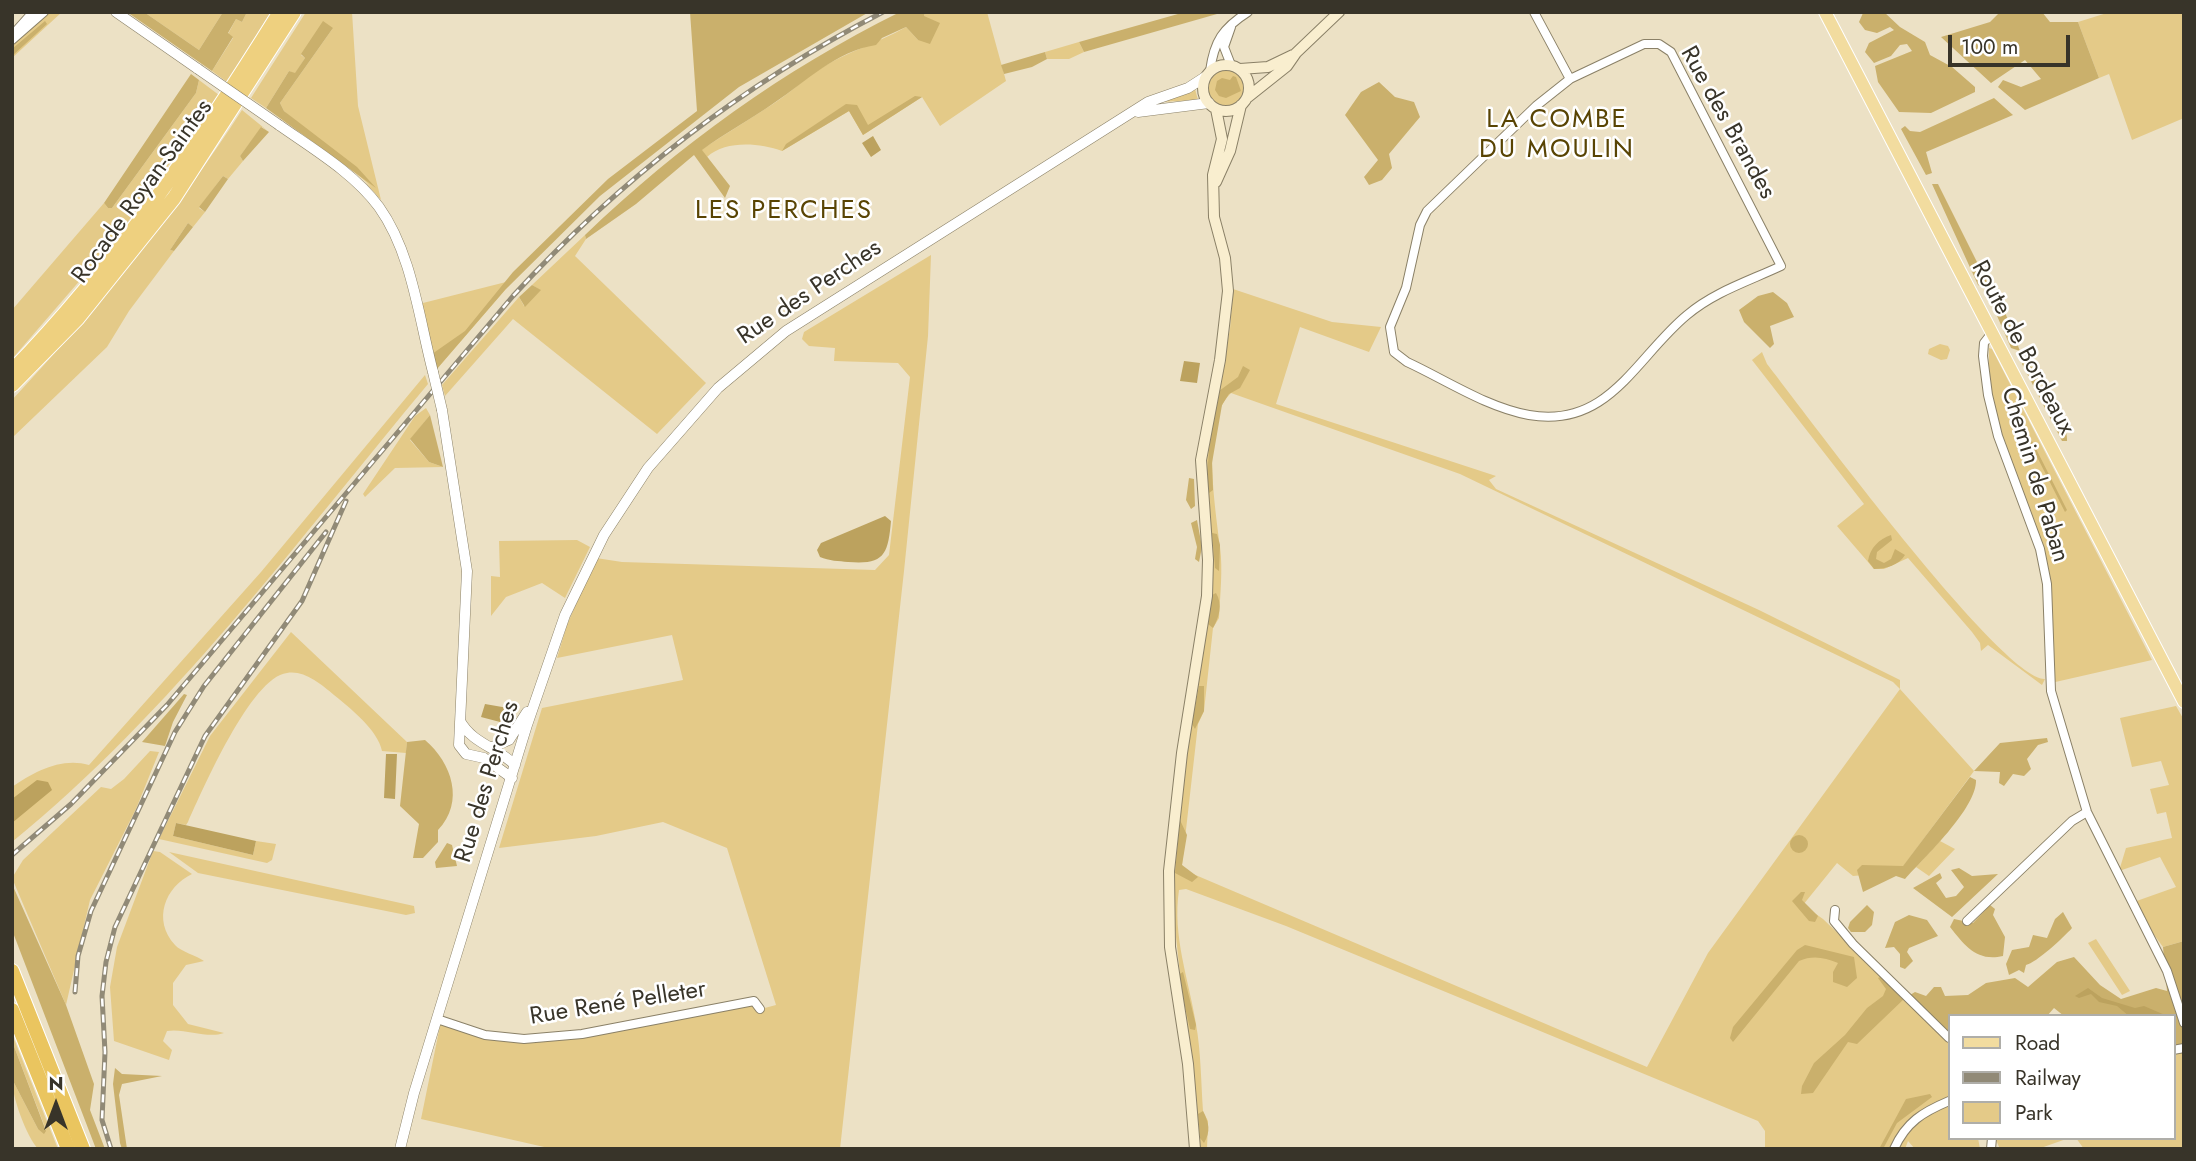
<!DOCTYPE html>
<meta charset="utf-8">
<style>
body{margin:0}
#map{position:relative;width:2196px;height:1161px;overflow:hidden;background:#ece1c5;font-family:Jost,sans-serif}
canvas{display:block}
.frame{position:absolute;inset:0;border:14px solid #383429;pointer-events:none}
.legend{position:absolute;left:1948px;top:1014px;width:228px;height:126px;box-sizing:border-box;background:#fff;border:2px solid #afaea9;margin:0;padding:9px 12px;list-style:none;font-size:21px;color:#383429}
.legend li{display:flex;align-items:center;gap:14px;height:35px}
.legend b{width:35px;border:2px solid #afaea9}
.north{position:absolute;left:21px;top:1070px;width:70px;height:70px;-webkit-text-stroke:5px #fff;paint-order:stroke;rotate:0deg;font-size:19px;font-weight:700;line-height:28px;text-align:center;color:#383429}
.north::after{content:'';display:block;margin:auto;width:24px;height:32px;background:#383429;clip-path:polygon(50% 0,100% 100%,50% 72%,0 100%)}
.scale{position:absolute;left:1948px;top:35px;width:122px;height:32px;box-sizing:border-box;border:4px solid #383429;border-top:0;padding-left:9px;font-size:21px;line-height:24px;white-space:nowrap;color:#383429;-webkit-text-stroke:5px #fff;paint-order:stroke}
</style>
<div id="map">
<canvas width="2196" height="1161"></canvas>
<div class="frame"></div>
<ul class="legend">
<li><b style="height:9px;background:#f2dc9f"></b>Road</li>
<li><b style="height:9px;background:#918a77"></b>Railway</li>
<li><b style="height:19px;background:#e4ca88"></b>Park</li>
</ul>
<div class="north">N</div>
<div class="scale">100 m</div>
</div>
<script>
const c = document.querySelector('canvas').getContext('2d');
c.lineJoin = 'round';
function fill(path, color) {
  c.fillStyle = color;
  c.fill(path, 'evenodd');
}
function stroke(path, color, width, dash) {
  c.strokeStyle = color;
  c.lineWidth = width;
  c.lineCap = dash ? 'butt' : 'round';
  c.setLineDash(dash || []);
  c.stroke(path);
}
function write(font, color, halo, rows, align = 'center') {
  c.font = font + ' Jost,sans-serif';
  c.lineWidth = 5;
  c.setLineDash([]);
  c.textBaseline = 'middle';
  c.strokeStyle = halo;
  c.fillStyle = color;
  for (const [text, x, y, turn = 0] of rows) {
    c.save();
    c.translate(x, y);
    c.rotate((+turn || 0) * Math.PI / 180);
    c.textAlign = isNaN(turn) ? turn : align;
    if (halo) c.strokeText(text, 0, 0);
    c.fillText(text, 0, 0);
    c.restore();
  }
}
const green = new Path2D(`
 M48 12H62L12 58V44Z
 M144 12H223L199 50Z
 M247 12H271L227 82 212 71 233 38 228 34 236 19 242 22Z
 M306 12H352L358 106 381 200 365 182 373 188 284 111 280 103 333 28 301 55 305 58 295 74 289 71 266 108 251 98Z
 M925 12H987L1006 81 940 126 922 97 863 135 849 111 782 151C759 143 726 140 707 157L701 150C725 134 750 119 773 104 790 93 804 79 821 68 849 51 878 43 906 27L918 40Z
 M2110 12H2184V118L2132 140 2109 74 2099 78 2078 22Z
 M1079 42 1084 52 1069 59H1047L1045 52Z
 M1206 88a19 19 0 1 1 38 0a19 19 0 1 1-38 0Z
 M199 80 219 95 114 241 12 359V310L104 203 108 208H112L196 93Z
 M1195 89 1198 100 1159 102Z
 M242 110 269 132 262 127 240 156 243 161 228 179 223 176 199 208 205 212 193 227 188 223 170 250 174 251 129 311 107 347 12 438V400C97 308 175 214 242 110Z
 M585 235 586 239 575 256 706 383 657 434 513 319 445 396 442 385 519 297 524 306 540 290 532 285Z
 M931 255 928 336 904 571 840 1149H553L421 1119 441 1021 485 1035 551 1037 754 1001 761 1009 776 1005 727 848 663 822 596 836 499 848 542 708 683 680 672 635 557 658 567 625 596 558 622 562 875 570 889 555 910 377 898 363 834 361 835 348 809 346 802 339 804 332Z
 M506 282 505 290 436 370 419 304Z
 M1233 289 1332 322 1381 327 1369 352 1300 327 1276 404 1496 476 1489 480 1496 489 1759 610 1900 680V689L1974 771 1899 872 1853 876 1837 863 1803 905 1823 919 1949 1040V1138H1978L1980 1149H1915L1908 1141 1905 1149H1765V1131L1758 1121 1286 926 1186 889 1179 890C1172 936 1189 980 1196 1024 1201 1052 1201 1082 1203 1111L1208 1121 1207 1149H1199L1172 900 1177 821 1203 651 1206 450 1230 329ZM1231 393 1460 474 1893 682 1900 689 1708 953 1647 1067 1186 871 1182 865 1198 724 1204 711 1213 628 1219 618C1220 595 1223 570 1220 547 1216 509 1200 422 1231 393Z
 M1940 344 1948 346 1950 350 1947 359 1941 360 1928 354 1929 349Z
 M1989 348 1992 349 2152 660 2051 683 2047 584 2040 549 2001 440 1989 396Z
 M1762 352 1767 364C1803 410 2002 680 2045 679L2042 685 1988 645 1981 651 1980 643 1972 632 1908 558 1884 569H1874L1837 526 1864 504 1752 360Z
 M425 375 428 384C297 541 172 712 12 842V787C34 772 61 757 89 765L261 572Z
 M426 408 430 415 410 440 429 462 443 467 395 468 365 497 363 494 415 416Z
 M577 540 590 547 565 598 542 583 506 597 491 616V576L500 577 499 541Z
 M291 632 407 742 406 753 382 751C378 730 350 708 334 695 321 684 304 670 287 673 251 677 202 791 188 822L186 825 176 823 173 836 253 855 256 841 276 844 272 860 267 863 159 839 210 736Z
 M2176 706 2184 720V941L2163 947 2131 903 2176 887 2160 857 2119 871 2126 848 2172 838 2166 812 2157 814 2150 789 2169 785 2161 761 2132 767 2120 718Z
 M150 751 159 752 136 809 90 900 66 1005 12 878 23 860 101 787 111 789 124 779Z
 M1940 841 1955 849 1929 876 1916 867Z
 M153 851 160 852 192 874C165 887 152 920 175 945 181 952 196 955 204 961L186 965 173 983V1005L188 1024 224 1033C207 1039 185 1028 167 1031L163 1041 172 1050 169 1060 114 1041 110 987 117 947Z
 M169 852 414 906 415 913 406 915 198 873Z
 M2096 939 2130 991 2122 995 2088 943Z
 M12 1034 58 1149H38C26 1135 12 1097 12 1079L38 1129 46 1130 12 1041Z
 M2184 1051V1149H2084L2076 1138H2173V1052Z
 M2069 1138 2038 1149H2000L1996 1140Z`);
const forest = new Path2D(`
 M127 12H144L199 50 223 12H247L242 22 236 19 228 33 233 37 212 71Z
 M690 12H869L739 87 600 196 505 290 436 370 432 354 465 331 513 272 608 179 697 111Z
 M900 12H925L924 16 940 23 930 44 918 40 906 27 882 38 876 45C836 51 807 81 774 103 751 119 725 133 702 150L730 186 725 198 694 155 636 204 586 239 585 235C679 145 783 70 900 12Z
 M1185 12H1224L1084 52 1079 42Z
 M1884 12 1900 27 1925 42 1930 55 1952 67 1975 87V92L1931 113 1899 112 1878 82 1875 66 1912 51 1907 44 1900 45 1891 56 1874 63 1865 52 1869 43 1894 30 1890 27 1877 33 1865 30 1859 22 1863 13Z
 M2000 12H2042L2050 22H2078L2099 78 2025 110 1998 87 2003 80 2021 87 2041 79 2025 60 1991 83 1941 37 1990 22Z
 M45 21 47 24 12 56V49Z
 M323 21 333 28 280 103 284 111 357 167 376 188 266 108 289 71 295 73 305 58 301 54Z
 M1045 52 1047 59 1032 67 1004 74 1001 65Z
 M191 74 199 80 196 93 112 208H108L104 203Z
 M1233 76 1236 77 1241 91 1226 98 1219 96 1215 90 1217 81 1222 78 1230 80Z
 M1379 82 1395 97 1414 102 1420 117 1389 154 1392 168 1382 180 1369 185 1364 177 1378 160 1345 115 1361 92Z
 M915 96 922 97 863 135 849 111 782 151 786 144 846 104 857 105 868 125Z
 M1994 98 2013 115 1926 152 1932 173 1926 175 1901 129 1905 126 1910 131 1920 132Z
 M261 127 269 132 243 161 240 156Z
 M223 176 228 179 205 212 199 207Z
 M1932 184H1938L1987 282 1985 289 1978 285Z
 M188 223 193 227 174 251 170 250Z
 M532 285 541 290 525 307 519 297Z
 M1773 292 1787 303 1794 317 1770 326 1774 344 1770 348 1744 322 1739 310 1758 296Z
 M1994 298 2001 302 2020 351 2011 348 1991 302Z
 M2024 360C2042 373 2038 391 2049 407 2057 418 2068 427 2067 441H2062L2022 364Z
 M1243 366 1250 370 1240 388 1229 394 1222 405 1212 463 1213 490 1209 493 1206 487 1211 426 1219 391 1238 377Z
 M430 415 443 467 429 462 410 439Z
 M2031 439 2067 510 2065 512 2030 443Z
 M1189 478 1194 479 1195 506 1191 509 1186 500Z
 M1197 520 1202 547 1199 562 1195 559 1197 547 1191 523Z
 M1212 533 1217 534 1220 545 1219 571 1215 568Z
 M1891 535 1892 540 1877 552 1876 559 1884 563 1891 559 1895 549 1905 555C1899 565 1886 569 1874 569L1868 561C1870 548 1879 539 1891 535Z
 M1216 593C1223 604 1219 618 1213 628L1208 624 1212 595Z
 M1199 686H1204V711L1195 729 1192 724Z
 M184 694 187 695 173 722 165 746 142 742Z
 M2047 738 2048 742 2038 745 2027 759 2031 769 2024 776 2013 774 2004 786 1999 783 2000 772 1974 771 2000 743Z
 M425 740C452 763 465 802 438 830V842L423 858H413L419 824 400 806 407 742Z
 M1970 777 1976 780C1977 808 1924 858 1905 879L1896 876 1863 892 1857 870 1862 865 1903 866Z
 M1180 820 1187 835 1182 865 1198 877 1192 882 1175 873Z
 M1790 844a9 9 0 1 1 18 0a9 9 0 1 1-18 0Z
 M447 843 452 845 457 866 436 868 435 862Z
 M1959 868 1972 876 1998 874 1952 917 1913 888 1940 873 1942 878 1936 883 1946 898 1956 896 1964 887 1951 870Z
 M12 884 66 1005 94 1084 90 1110 105 1149H96L12 930Z
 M1801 892H1805L1802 900 1818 916 1815 922 1809 921 1792 901Z
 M1867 905 1874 912 1872 925 1865 932H1851L1848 928 1850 922Z
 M1990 905 1995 909 1993 915 2005 937 2003 956C1977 962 1965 946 1950 927L1954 919 1973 923Z
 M2063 912 2072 928C2064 937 2036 963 2026 965L2024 973 2019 970 2009 975 2006 964 2012 950 2029 947 2033 935 2047 938 2055 919Z
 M1909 915 1927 920 1938 936 1909 948 1907 952 1913 961 1905 969 1900 967V954L1894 947 1885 948 1895 922Z
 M2184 941 2182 1046 2173 1047V1016H2064L2054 1008 2047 1016H1949V1040L1905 998 1857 1044 1848 1042 1813 1093 1801 1094 1802 1086 1814 1063 1845 1035 1867 1008 1883 996 1886 989 1878 978 1882 976 1905 998 1915 992 1926 996 1934 987H1941L1945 996 1968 995 1986 983 2015 978 2028 987 2057 962 2074 957 2100 985 2121 999 2156 988 2167 991 2163 947Z
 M1805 945 1854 957 1857 978 1847 987 1833 982V972L1838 963C1824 957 1812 955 1799 961L1733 1042 1730 1038 1733 1027 1797 950Z
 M1183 972 1196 1025 1195 1030 1190 1029 1178 975Z
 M12 1041 46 1131 44 1134 38 1129 12 1079Z
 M115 1068 122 1074 162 1076 122 1084 119 1095 127 1149H122L120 1143 113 1084Z
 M1930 1094 1932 1097 1897 1123 1883 1149H1879L1906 1099Z
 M1203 1111C1209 1123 1211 1131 1204 1143L1200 1138 1198 1114Z`);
const water = new Path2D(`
 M873 136 881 150 871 157 862 143Z
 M1184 361 1200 363 1197 383 1180 381Z
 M885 516 891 521C888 555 884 565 848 562 839 561 829 561 820 557L817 550 821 543Z
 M485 704 508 708 500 722 481 717Z
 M386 754H397L395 799 384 798Z
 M37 780 48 782 52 790 12 823V799Z
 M176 823 256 841 253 855 173 836Z
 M2088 988 2102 998 2135 1008 2144 1006 2165 1015 2184 1013 2183 1017 2129 1016 2117 1006 2099 1002 2091 994 2079 998 2075 996Z`);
const minor = new Path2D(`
 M1534 12 1570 79
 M1231 27 1224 47 1231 65
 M16 31 33 12
 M12 40 44 12
 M1644 44H1659L1671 52 1781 266C1749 281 1714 292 1687 315 1636 357 1609 429 1529 415 1486 407 1446 380 1407 362L1394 352 1390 327 1406 288 1420 225 1427 211 1536 106 1570 79Z
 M1210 71C1214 41 1223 28 1248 12
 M1991 334 1984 343 1983 356 1988 395 1998 436 2040 549 2047 584 2051 691 2087 812 2167 971 2184 1023
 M1835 910 1834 921 1853 944 1949 1038
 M1967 921 2072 821 2087 812
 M437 1019 485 1035 524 1039 582 1034 754 1001 760 1009
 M2173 1050 2184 1048
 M1894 1149C1906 1122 1923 1112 1949 1101
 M1991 1149 1992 1138`);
const tertiary = new Path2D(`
 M116 12 198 69
 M1138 112 1209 103
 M279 125C313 149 354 173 379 207 412 253 419 319 433 372
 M442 410 467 571 459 745 466 754 484 758 512 778
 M460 721C473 744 497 747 515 765
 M492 747 509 740 527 712
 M400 1149 414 1093 527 725 565 615 604 535 648 468 718 388 786 331 1148 102 1188 88 1205 77`);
const secondary = new Path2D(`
 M1203 88a23 23 0 1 1 46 0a23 23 0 1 1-46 0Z
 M1240 69 1268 67 1293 55
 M1248 97 1287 66 1296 53 1339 12
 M1216 182 1230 151 1241 105
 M1195 1149 1188 1064 1170 947 1169 871 1182 753 1207 596 1208 560 1201 460 1220 360 1228 291 1225 258 1214 217 1213 175 1222 139 1216 109`);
const primary = new Path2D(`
 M1825 12 2184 702`);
const trunk = new Path2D(`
 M12 371C117 263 201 139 280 12
 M12 385 77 319 174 198 294 12`);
const motorway = new Path2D(`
 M12 971 83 1149
 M12 1010 68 1149`);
const rail = new Path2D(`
 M12 855 71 804 167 705 513 296C620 179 742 85 883 12
 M75 992 78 956 91 911 175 732 204 686 326 532
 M111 1149 102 1120 105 1052 102 996 106 962 115 927 205 736 302 601 346 501`);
const tertiaryBridge = new Path2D(`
 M198 69 279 125
 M433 372 442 410`);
const streetNames = [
 ["Rue des Brandes",1727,123,61],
 ["Rocade Royan-Saintes",143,192,-54],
 ["Rue des Perches",810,293,-34],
 ["Route de Bordeaux",2022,348,62],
 ["Chemin de Paban",2034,475,73],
 ["Rue des Perches",488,782,-73],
 ["Rue René Pelleter",618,1004,-9]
];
const neighbourhoodNames = [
 ["LA COMBE",1557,121],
 ["DU MOULIN",1557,151],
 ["LES PERCHES",784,212]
];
fill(green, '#e4ca88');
fill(forest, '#cab06c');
fill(water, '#bca25e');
stroke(minor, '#8a8067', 10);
stroke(tertiary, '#8a8067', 11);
stroke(secondary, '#8a8067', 12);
stroke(primary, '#fff', 14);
stroke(trunk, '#fff', 16);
stroke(motorway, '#fff', 16);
stroke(minor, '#fff', 8);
stroke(tertiary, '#fff', 10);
stroke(secondary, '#f9eecf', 10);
stroke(primary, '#f2dc9f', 12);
stroke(trunk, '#eed07f', 14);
stroke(motorway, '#eac55f', 14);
stroke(rail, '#918a77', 5);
stroke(rail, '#fff', 2.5, [8]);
stroke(tertiaryBridge, '#8a8067', 11, []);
stroke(tertiaryBridge, '#fff', 10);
write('24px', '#383429', '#fff', streetNames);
c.letterSpacing = '2px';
write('26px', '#594403', '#fff', neighbourhoodNames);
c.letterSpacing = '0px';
</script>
